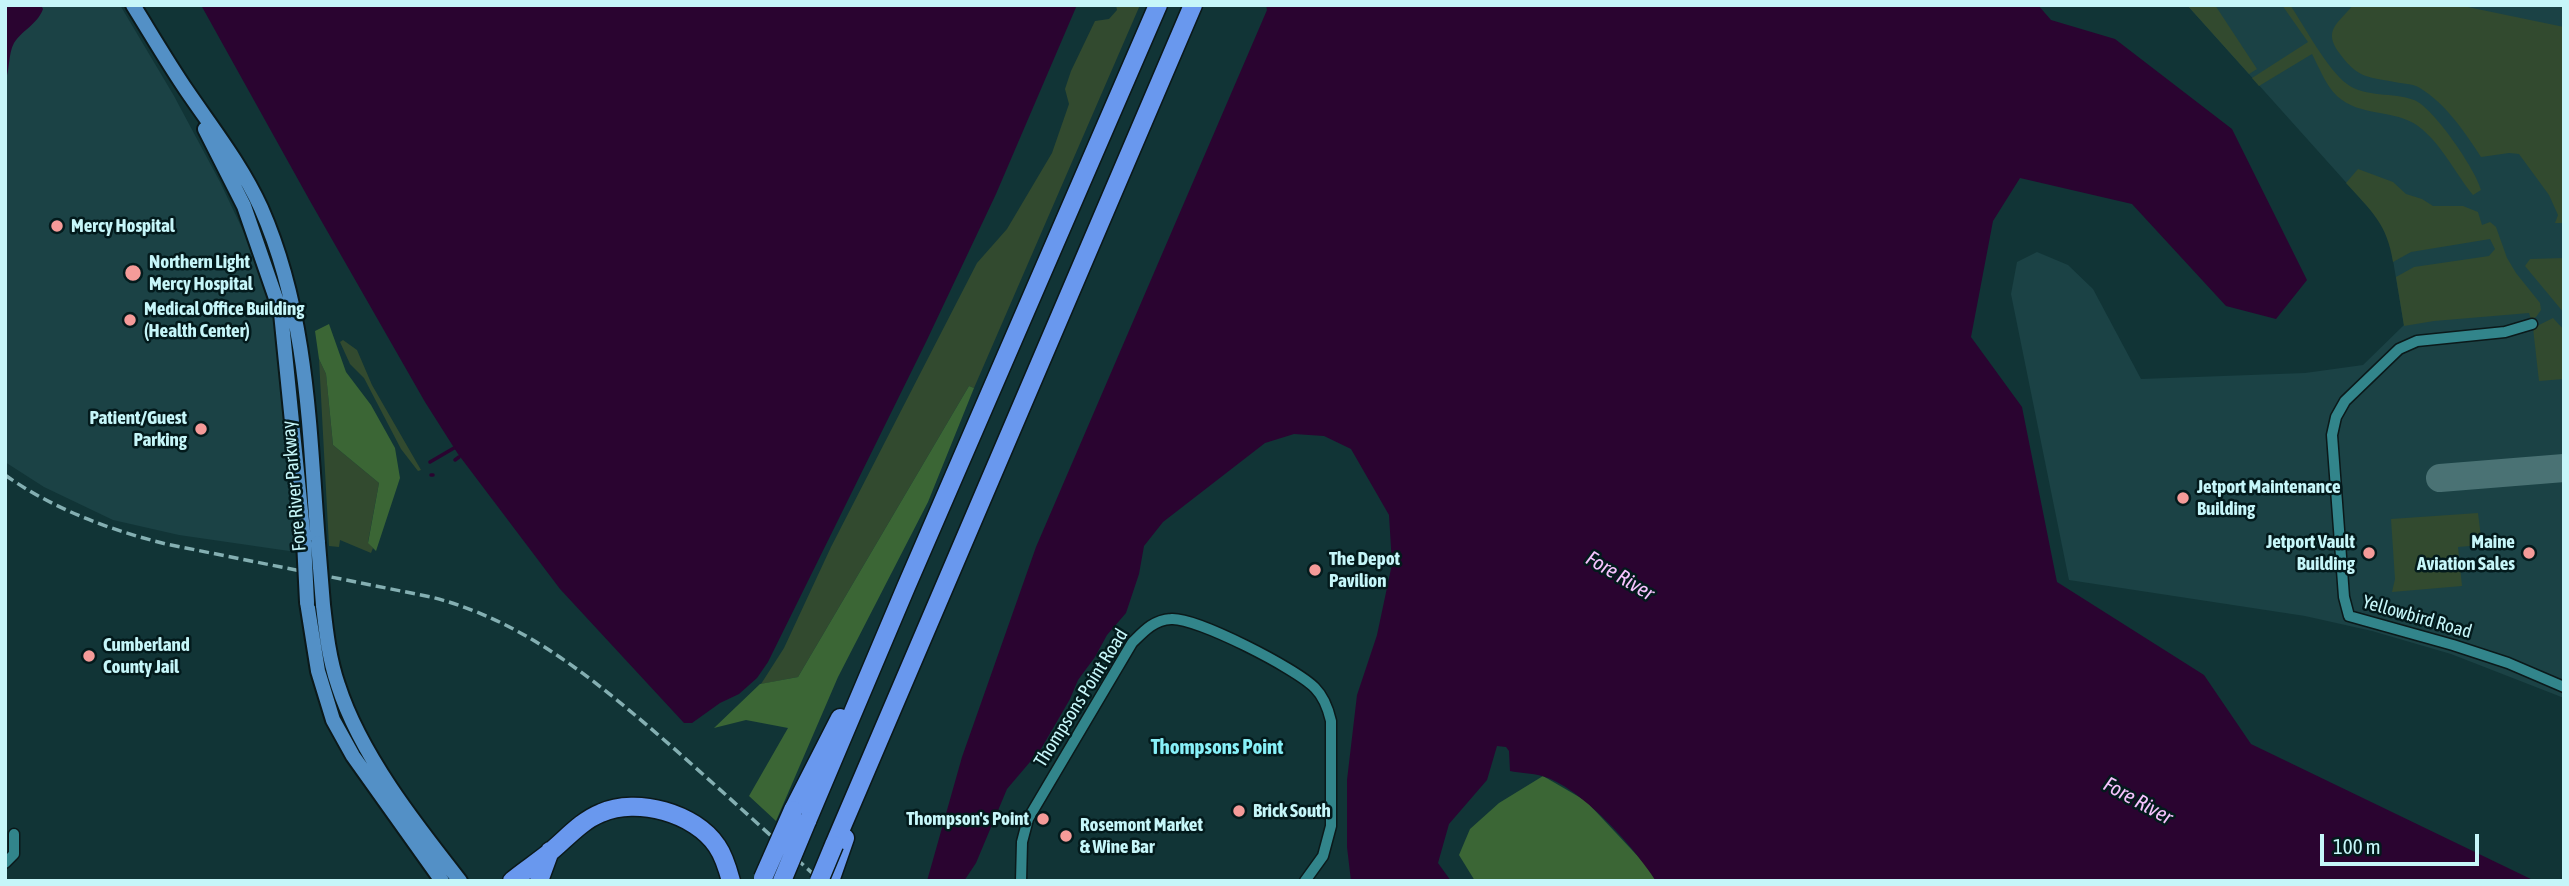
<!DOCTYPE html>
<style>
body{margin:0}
#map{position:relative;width:2569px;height:886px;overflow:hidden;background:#113436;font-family:"Asap Condensed",sans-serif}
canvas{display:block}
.frame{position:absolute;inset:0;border:7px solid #c6f6f9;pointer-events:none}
.scale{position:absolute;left:2320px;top:834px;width:159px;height:32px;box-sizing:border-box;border:4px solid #c6f6f9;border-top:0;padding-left:9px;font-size:21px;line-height:24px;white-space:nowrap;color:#c6f6f9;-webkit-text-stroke:5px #031a1c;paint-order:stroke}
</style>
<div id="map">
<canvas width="2569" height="886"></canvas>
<div class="frame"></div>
<div class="scale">100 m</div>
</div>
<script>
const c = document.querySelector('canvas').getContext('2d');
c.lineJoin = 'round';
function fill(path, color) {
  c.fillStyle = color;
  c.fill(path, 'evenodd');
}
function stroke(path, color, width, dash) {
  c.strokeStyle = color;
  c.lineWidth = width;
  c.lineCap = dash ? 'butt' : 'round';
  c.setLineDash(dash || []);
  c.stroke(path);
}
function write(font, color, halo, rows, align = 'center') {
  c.font = font + ' "Asap Condensed",sans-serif';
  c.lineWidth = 5;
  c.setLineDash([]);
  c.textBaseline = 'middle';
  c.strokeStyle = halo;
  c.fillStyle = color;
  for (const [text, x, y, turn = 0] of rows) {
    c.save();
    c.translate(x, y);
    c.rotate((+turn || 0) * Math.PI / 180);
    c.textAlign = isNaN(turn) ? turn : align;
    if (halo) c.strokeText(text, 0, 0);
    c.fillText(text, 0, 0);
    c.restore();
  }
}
const built = new Path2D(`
 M5 5H120L174 96 220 182 248 241 272 304 281 359 296 552 179 535 113 520 44 487 5 462Z
 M2187 5H2564V698L2451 654 2372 631 2305 616 2069 580 2011 294 2017 262 2037 252 2068 265 2093 289 2141 379 2305 373 2363 365 2404 325 2389 237 2378 218Z`);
const green = new Path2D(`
 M1116 5H1140L974 388 969 386 798 677 761 684 784 648 831 547 977 263 1007 229 1052 153 1069 104 1065 89 1071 71 1095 21 1109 19 1117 10Z
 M2187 5H2215L2257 69 2249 74Z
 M2282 5H2290C2305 27 2327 69 2347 84 2366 98 2393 92 2414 100 2433 107 2476 170 2481 190L2473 195C2455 173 2441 143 2418 126 2395 109 2359 117 2337 96 2326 86 2319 67 2312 54L2259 86 2252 78 2308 42Z
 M2353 5H2458L2564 27V223H2555L2558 215 2549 195 2519 154 2509 153 2481 157C2465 132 2446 104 2420 88 2414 84 2407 84 2400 83 2370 77 2359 80 2340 54 2322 30 2338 24 2353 5Z
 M2358 169 2393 182 2406 194 2422 199 2433 206H2463L2478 212 2482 225 2490 222 2496 227 2507 258 2516 273 2540 303 2541 310 2536 317 2531 319 2529 313 2434 321 2404 326 2396 277 2414 267 2489 256 2495 249 2490 239 2411 252 2393 262C2387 223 2371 211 2346 183Z
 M2564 258V313L2525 266 2530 259Z
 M2553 318 2564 330V379L2539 381 2533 328Z
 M343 340 357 350 372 385 421 470 418 471 401 449 364 378 350 364 340 342Z
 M319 359 326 374 333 445 379 483 368 542 373 548 371 553 340 540 339 547 329 546Z
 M2478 513 2482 545 2458 547 2462 586 2392 592 2395 579 2391 519Z`);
const forest = new Path2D(`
 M329 324 346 372 371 405 395 448 400 478 376 551 368 543 379 483 333 445 326 374 319 359 315 331Z
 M969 386 974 388 928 502 838 677 776 821 749 796 788 728 746 720 714 728 760 684 798 677Z
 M1543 776 1586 801 1646 865 1656 881H1475L1459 855 1470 829 1499 803Z`);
const water = new Path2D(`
 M5 5H41L43 9C37 25 22 30 14 43 8 54 10 70 5 82Z
 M201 5H1077L996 194 926 342 768 662 757 678 739 694 720 703 692 723H684L560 589 458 454 425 402 310 201Z
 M1266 5H2038L2051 20 2115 39 2232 129 2307 280 2276 319 2226 306 2132 204 2020 178 1993 221 1971 337 2022 407 2057 582 2204 675 2251 744 2535 881H1656C1634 847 1581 787 1542 776 1532 773 1520 773 1510 771L1509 751 1506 747 1497 746 1487 780 1449 824 1438 863 1451 881H1351L1347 847V780L1357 695 1377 635 1392 564 1389 515 1351 449 1324 436 1294 434 1265 443 1163 522 1144 546 1139 574 1126 613 1107 635 1095 657 1078 680 1070 699 1041 749 1007 789 976 863 964 881H927L962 757 1036 547 1267 10Z`);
const stream = new Path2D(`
 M455 460 459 457
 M430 462 454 448
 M431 475H433`);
const taxiway = new Path2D(`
 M2440 478 2564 468`);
const street = new Path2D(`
 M2532 324 2505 332 2417 341 2399 349 2345 401 2336 417 2332 435 2344 597 2349 616 2453 645 2508 663 2564 687
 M5 863 14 854V834
 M1021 881 1022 842 1028 819 1132 643C1143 632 1153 620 1171 619 1196 617 1297 669 1315 688 1324 697 1328 708 1331 721V826L1323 856 1305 881`);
const primary = new Path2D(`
 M133 5C151 34 168 63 187 91 213 129 242 166 261 208 308 315 309 429 318 543
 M205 129 244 206 281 313 304 541
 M307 602 318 671 333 720 353 756 442 881
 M323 605C326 632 329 659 338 685 360 754 415 824 460 881`);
const highway = new Path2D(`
 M793 810 840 718
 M807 821 906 587 1158 5
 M834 845 1193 5
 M512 881C524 871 538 862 550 852 567 838 581 821 601 813 637 797 695 813 717 846 724 856 728 870 731 881
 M539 881 550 851
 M830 881 845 838`);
const rail = new Path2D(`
 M5 475C53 509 110 530 166 544L431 597C526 621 597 682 670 745 721 790 771 836 821 881`);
const primaryBridge = new Path2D(`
 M304 541 307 602
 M318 543 323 605`);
const highwayBridge = new Path2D(`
 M763 878 793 810
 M782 881 807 821
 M819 881 834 845`);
const markers = [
 [57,226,7,"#f59b99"],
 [133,273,9,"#f59b99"],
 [130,320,7,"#f59b99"],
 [201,429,7,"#f59b99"],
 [2183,498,7,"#f59b99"],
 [2369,553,7,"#f59b99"],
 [2529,553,7,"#f59b99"],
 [1315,570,7,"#f59b99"],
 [89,656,7,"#f59b99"],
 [1239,811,7,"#f59b99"],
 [1043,819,7,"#f59b99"],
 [1066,836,7,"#f59b99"]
];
const poiNames = [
 ["Mercy Hospital",71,226],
 ["Northern Light",149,262],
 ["Mercy Hospital",149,284],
 ["Medical Office Building",144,309],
 ["(Health Center)",144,331],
 ["Patient/Guest",187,418,"right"],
 ["Parking",187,440,"right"],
 ["Jetport Maintenance",2197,487],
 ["Building",2197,509],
 ["Jetport Vault",2355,542,"right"],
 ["Building",2355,564,"right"],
 ["Maine",2515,542,"right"],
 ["Aviation Sales",2515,564,"right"],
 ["The Depot",1329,559],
 ["Pavilion",1329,581],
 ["Cumberland",103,645],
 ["County Jail",103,667],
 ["Brick South",1253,811],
 ["Thompson's Point",1029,819,"right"],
 ["Rosemont Market",1080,825],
 ["& Wine Bar",1080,847]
];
const streetNames = [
 ["Fore River Parkway",294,486,-95],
 ["Yellowbird Road",2417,617,16],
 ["Thompsons Point Road",1081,698,-58]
];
const waterNames = [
 ["Fore River",1620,576,31],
 ["Fore River",2138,801,29]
];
const neighbourhoodNames = [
 ["Thompsons Point",1217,747]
];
fill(built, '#1b4245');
fill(green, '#324a2f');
fill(forest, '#3b6635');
fill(water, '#2a0430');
stroke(stream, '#2a0430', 3.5);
stroke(taxiway, '#4a7274', 28);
stroke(street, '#0b191a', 13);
stroke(primary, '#0b191a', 18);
stroke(highway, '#0b191a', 21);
stroke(street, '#32858b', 10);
stroke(primary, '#5390c6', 14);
stroke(highway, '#6998ee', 18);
stroke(rail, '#84afb2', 3.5, [10, 5]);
stroke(primaryBridge, '#0b191a', 18, []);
stroke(highwayBridge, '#0b191a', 21, []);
stroke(primaryBridge, '#5390c6', 14);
stroke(highwayBridge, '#6998ee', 18);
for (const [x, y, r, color] of markers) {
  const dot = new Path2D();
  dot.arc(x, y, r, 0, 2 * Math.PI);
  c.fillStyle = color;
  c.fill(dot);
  stroke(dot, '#031a1c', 2.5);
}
write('bold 19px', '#c6f6f9', '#031a1c', poiNames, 'left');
write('19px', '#c6f6f9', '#031a1c', streetNames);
write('italic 21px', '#f6c3fe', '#031a1c', waterNames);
write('bold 21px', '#87f0f8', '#031a1c', neighbourhoodNames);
</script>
